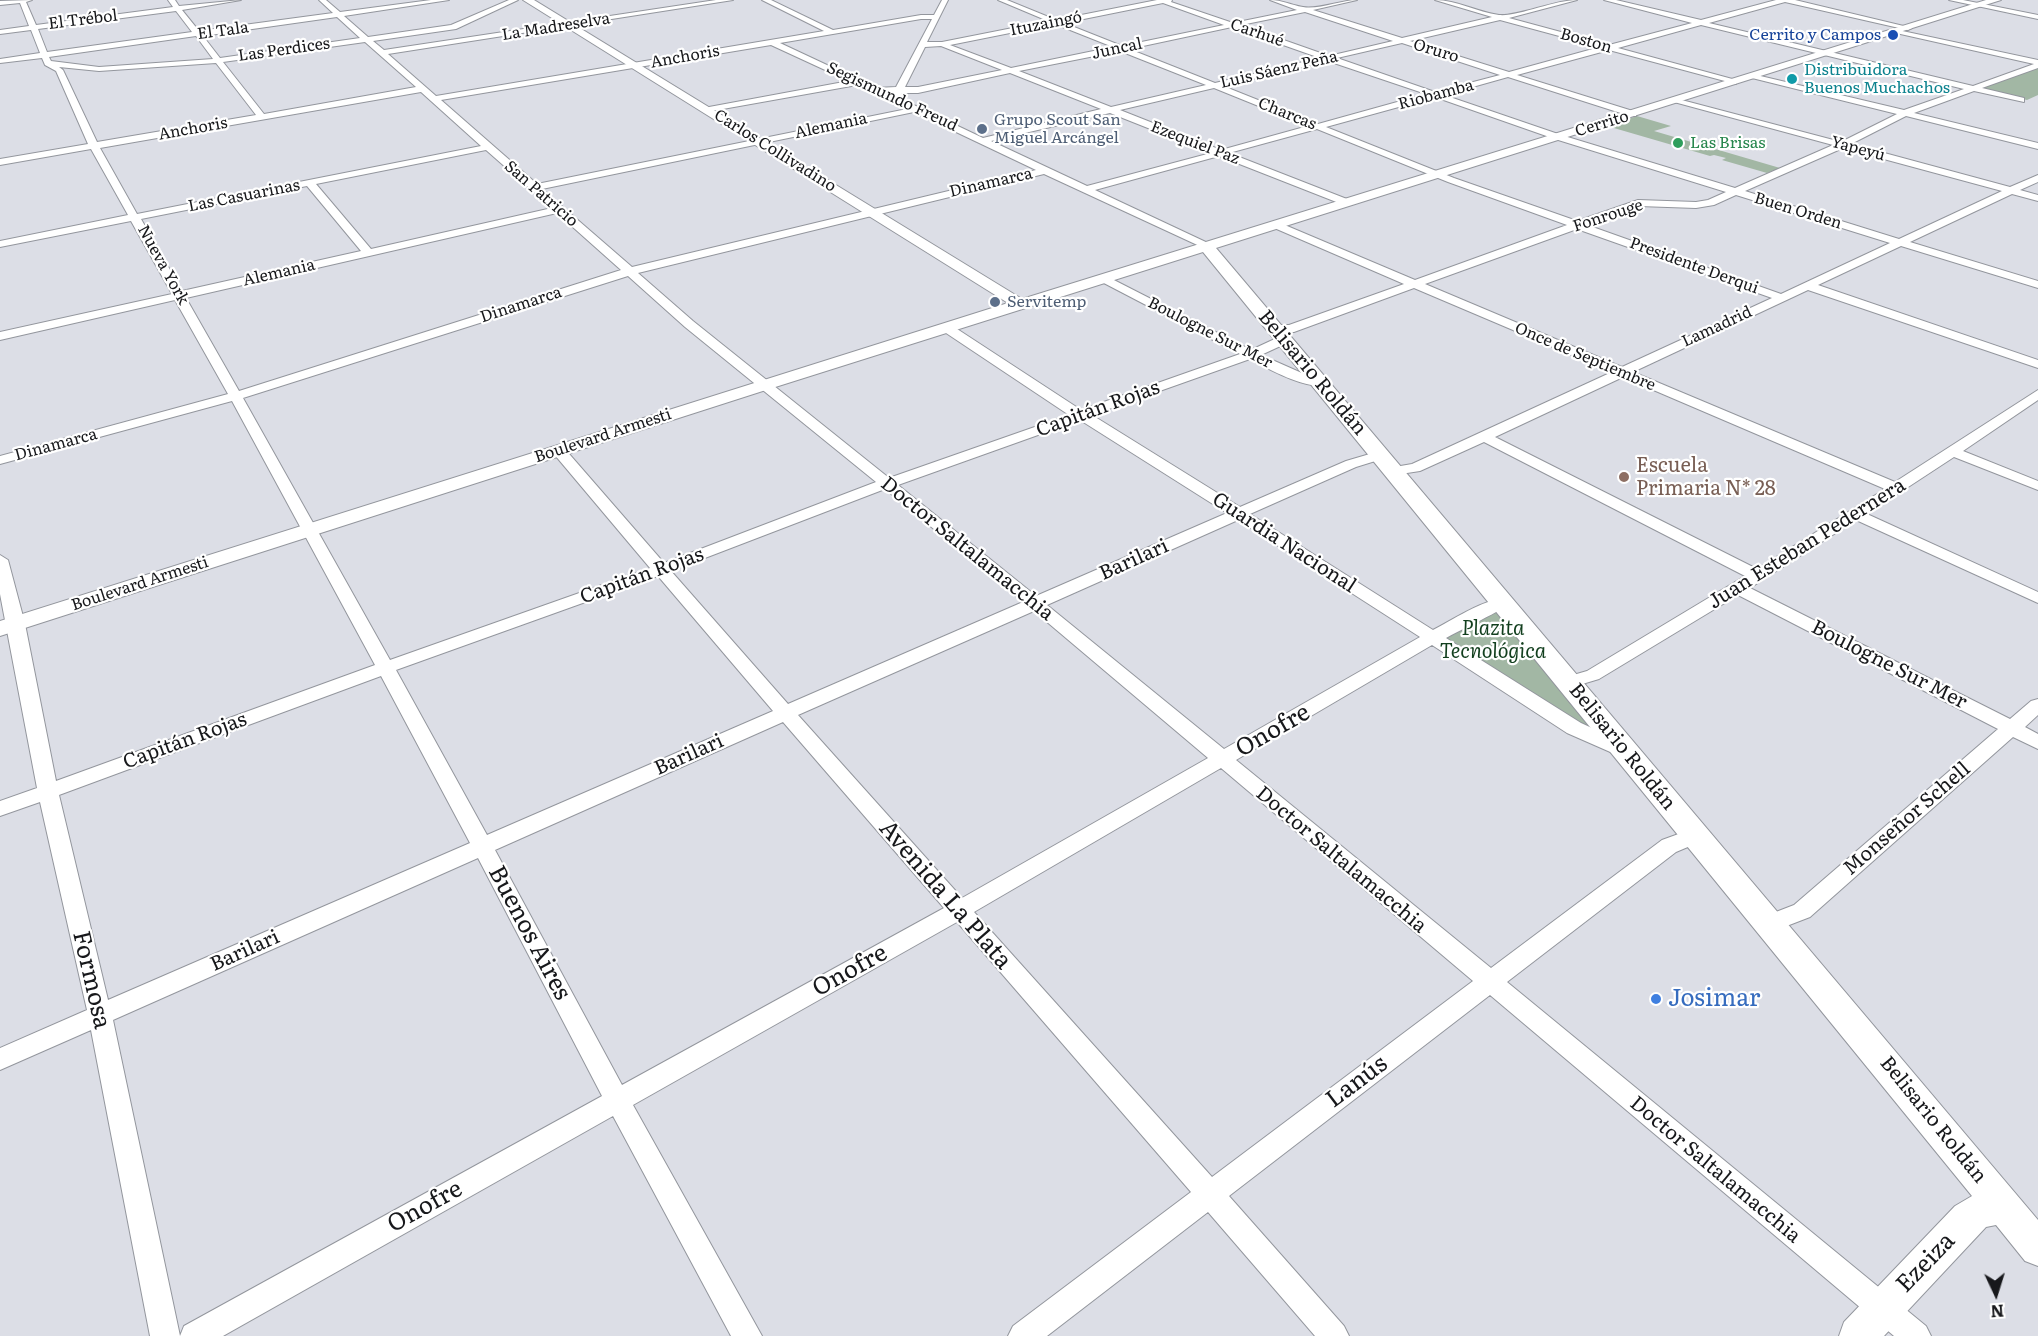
<!DOCTYPE html>
<meta charset="utf-8">
<style>
body{margin:0}
#map{position:relative;width:2038px;height:1336px;overflow:hidden;background:#dcdee6;font-family:Literata,serif}
canvas{display:block}
.north{position:absolute;left:1966px;top:1264px;width:60px;height:60px;-webkit-text-stroke:4px #fff;paint-order:stroke;rotate:176deg;font-size:16px;font-weight:700;line-height:24px;text-align:center;color:#17181b}
.north::after{content:'';display:block;margin:auto;width:21px;height:27px;background:#17181b;clip-path:polygon(50% 0,100% 100%,50% 72%,0 100%)}
</style>
<div id="map">
<canvas width="2038" height="1336"></canvas>
<div class="north">N</div>
</div>
<script>
const c = document.querySelector('canvas').getContext('2d');
c.lineJoin = 'round';
function fill(path, color) {
  c.fillStyle = color;
  c.fill(path, 'evenodd');
}
function stroke(path, color, width, dash) {
  c.strokeStyle = color;
  c.lineWidth = width;
  c.lineCap = dash ? 'butt' : 'round';
  c.setLineDash(dash || []);
  c.stroke(path);
}
function write(font, color, halo, rows, align = 'center') {
  c.font = font + ' Literata,serif';
  c.lineWidth = 4.5;
  c.setLineDash([]);
  c.textBaseline = 'middle';
  c.strokeStyle = halo;
  c.fillStyle = color;
  for (const [text, x, y, turn = 0] of rows) {
    c.save();
    c.translate(x, y);
    c.rotate((+turn || 0) * Math.PI / 180);
    c.textAlign = isNaN(turn) ? turn : align;
    if (halo) c.strokeText(text, 0, 0);
    c.fillText(text, 0, 0);
    c.restore();
  }
}
const green = new Path2D(`
 M2038 68V95L2027 100 1979 89Z
 M1637 116 1671 126 1654 131 1780 168 1767 173 1722 160 1726 158 1714 155 1710 156 1607 126Z
 M1503 603 1626 752 1432 638Z`);
const street = new Path2D(`
 M32 0 26 2 36 25 173 7 168 0H175L179 6 241 0 182 10 199 31 333 13 319 0H326L340 12 431 0H449L344 16 368 37 451 25 509 0H518L456 29 373 41 384 50 716 0H733L388 54 436 96 824 31 762 0H771L833 30 921 15H934L942 0H948L927 42H942L1048 21 998 0H1007L1056 20 1157 0H1172L1171 2 1233 23 1297 10 1270 0C1282 0 1291 5 1303 7 1318 10 1341 0 1357 0L1313 10 1402 38 1492 17 1435 0C1457 0 1477 12 1499 15 1517 17 1554 0 1577 0L1509 18 1609 45 1692 23 1604 0H1616L1701 20 1776 0H1795L1912 28 1908 30 1785 2 1709 23 1973 86 2034 64 1896 33 1893 29 2038 60V68L1982 88 2024 98V102L1974 91 1914 113 2038 143V149L1906 116 1851 144 2010 187 2038 175V182L2020 190 2038 195V201L2012 194 1910 242 2038 281V288L1901 246 1818 285 2038 360V368L1808 290 1633 372 1895 482 2038 390V400L1963 451 2038 481V490L1954 457 1867 514 2038 592V603L1856 520 1750 588 2010 719 2031 701 2038 699V715L2025 727 2038 734V749L2013 737 1810 917 1771 932 1763 929 1760 923 1763 917 1794 905 1998 729 1738 595 1599 679 1569 688 1563 686 1560 682 1563 678 1587 671 1745 576 1484 442 1420 471 1394 475 1387 471 1389 468 1412 464 1612 372 1414 288 1294 332 1275 333 1269 329 1275 325H1289L1404 284 1272 227V223H1280L1415 280 1567 225 1448 182 1317 129 1229 153 1352 201V205H1344L1219 156 1095 190 1210 244 1211 246 1206 249 1044 174 638 273 693 321 889 478 1069 415 943 331 941 328 943 325H951L1081 410 1240 354 1100 281V277H1108L1251 350 1279 337H1287L1289 340 1287 343 1261 355 1304 374 1323 379 1325 382 1323 385C1305 389 1266 368 1250 359L1092 415 1240 507 1346 461 1380 451 1385 452 1387 455 1385 458 1356 467 1250 514 1433 630C1451 621 1490 595 1509 599L1511 603C1507 608 1456 632 1446 638L1581 723 1631 746 1634 751 1631 756 1624 758 1567 733 1432 645 1236 760 1491 968 1662 840 1695 828 1702 831 1705 836 1702 841 1676 852 1507 982 1926 1326 1931 1336H1894L1490 995 1229 1196 1344 1326 1349 1336H1315L1208 1212 1047 1336H1008L1013 1326 1191 1192 957 922 633 1105 762 1336H731L613 1116 223 1336H150L91 1030 0 1070V1048L87 1010 40 802 0 816V801L37 788 0 594V555L8 560 25 624 56 781 375 665 232 401 0 464V456L228 394 175 300 0 340V332L172 294 131 221 0 247V241L128 215 91 149 0 165V159L88 144 56 71 45 65 42 58 0 63V59L40 53 31 30 0 34V30L29 26 20 3 0 5V1ZM1163 3 1224 25 1122 46 1064 23ZM176 11 192 32 47 52 38 29ZM1305 12 1393 41 1329 56 1241 25ZM337 17 360 38 220 58 203 36ZM921 19H932L896 87 876 88 780 43ZM1500 20 1600 47 1509 72 1410 41ZM1055 24 1113 47 1011 68 950 45ZM1701 25 1964 89 1904 110 1752 74V78L1897 114 1841 142 1674 98V102L1833 145 1735 188 1561 135 1444 95 1508 77 1630 116H1636V112L1517 75 1609 50 1736 84V80L1618 48ZM1232 27 1320 58 1215 83 1129 49ZM196 36 213 59 99 67 51 61 49 57ZM365 42 416 87 264 114 223 62ZM1402 43 1500 75 1435 92 1337 58ZM771 45 849 81 709 107 705 110 706 112 857 85 907 109 537 184 441 100ZM941 46 1002 70 918 87H905L925 47ZM1120 51 1206 85 1111 107 1019 71ZM1328 61 1426 94 1318 124 1223 86ZM216 63 256 115 97 142 63 70 59 67 99 71ZM1010 73 1101 109 983 138 899 98 902 93H918ZM1214 88 1308 126 1221 150 1120 110ZM421 92 481 146 137 214 100 148ZM1435 97 1555 139 1726 192 1708 200 1696 202 1638 200 1577 221 1454 178 1326 127ZM914 112 1036 170 632 267 542 189ZM1110 113 1211 153 1087 186 991 141ZM1843 148 2002 191 1899 239 1745 191ZM486 150 552 208 371 249 316 184ZM307 186 361 251 182 291 141 219ZM1736 195 1890 243 1781 294 1587 225 1639 206 1696 208 1714 205ZM557 213 621 270 239 391 186 298ZM1577 229 1772 298 1622 367 1425 284ZM628 276 685 327 876 482 664 563 564 448H554L552 451 554 454 650 568 390 660 243 398ZM1623 377 1885 489 1757 569 1495 437ZM1080 420 1227 513 1036 596 898 485ZM885 489 1023 602 788 704 671 571ZM1238 520 1420 637 1224 749 1047 605ZM658 576 773 711 487 835 396 670ZM1034 611 1208 758 962 898 798 715ZM381 676 470 843 108 1000 59 795ZM783 722 944 908 622 1085 495 850ZM1221 768 1473 981 1212 1177 974 912ZM478 858 602 1096 184 1326 180 1336 113 1020Z
 M1949 0H1963L2038 15V19Z`);
const secondary = new Path2D(`
 M523 0H534L1022 299 1986 0H2001L1216 248 2038 1220V1266L2025 1261 1996 1225 1986 1227 1884 1336H1839L1844 1322 1955 1206 1972 1196 1203 252 769 389 0 636V621L1008 303Z`);
const markers = [
 [1893,35,6,"#1a4fb4"],
 [1792,79,6,"#0f9aa8"],
 [982,129,6,"#5c6f8a"],
 [1678,143,6,"#2e9e5b"],
 [995,302,6,"#5c6f8a"],
 [1624,477,6,"#8d6e63"],
 [1656,999,6,"#3f7fe0"]
];
const farStreetnames = [
 ["El Trébol",83,20,-7],
 ["Ituzaingó",1046,24,-11],
 ["La Madreselva",556,27,-9],
 ["El Tala",223,31,-8],
 ["Carhué",1257,33,19],
 ["Boston",1586,41,16],
 ["Juncal",1117,49,-12],
 ["Las Perdices",284,50,-8],
 ["Oruro",1436,51,17],
 ["Anchoris",685,57,-10],
 ["Luis Sáenz Peña",1279,70,-13],
 ["Riobamba",1436,95,-15],
 ["Segismundo Freud",892,97,25],
 ["Charcas",1287,114,22],
 ["Cerrito",1602,124,-17],
 ["Alemania",831,126,-12],
 ["Anchoris",193,129,-10],
 ["Ezequiel Paz",1195,143,21],
 ["Yapeyú",1858,149,15],
 ["Carlos Collivadino",775,151,32],
 ["Dinamarca",991,183,-13],
 ["San Patricio",541,194,41],
 ["Las Casuarinas",244,196,-11],
 ["Buen Orden",1798,211,17],
 ["Fonrouge",1608,216,-18],
 ["Nueva York",163,265,61],
 ["Presidente Derqui",1694,266,20],
 ["Alemania",279,273,-13],
 ["Dinamarca",521,305,-18],
 ["Lamadrid",1717,327,-25],
 ["Boulogne Sur Mer",1210,333,27],
 ["Once de Septiembre",1585,357,23],
 ["Boulevard Armesti",603,436,-18],
 ["Dinamarca",56,445,-15],
 ["Boulevard Armesti",140,584,-18]
];
const farTransitnames = [
 ["Cerrito y Campos",1881,35]
];
const farCulturenames = [
 ["Distribuidora",1804,70],
 ["Buenos Muchachos",1804,88]
];
const farServicenames = [
 ["Grupo Scout San",994,120],
 ["Miguel Arcángel",994,138],
 ["Servitemp",1007,302]
];
const farLeisurenames = [
 ["Las Brisas",1690,143]
];
const streetNames = [
 ["Belisario Roldán",1312,373,50],
 ["Capitán Rojas",1098,409,-20],
 ["Guardia Nacional",1284,543,33],
 ["Juan Esteban Pedernera",1807,544,-32],
 ["Doctor Saltalamacchia",967,549,39],
 ["Barilari",1134,560,-24],
 ["Capitán Rojas",642,576,-20],
 ["Boulogne Sur Mer",1889,665,27],
 ["Capitán Rojas",185,741,-20],
 ["Belisario Roldán",1622,747,51],
 ["Barilari",689,755,-24],
 ["Monseñor Schell",1907,819,-41],
 ["Doctor Saltalamacchia",1341,860,40],
 ["Barilari",245,951,-24],
 ["Belisario Roldán",1933,1120,51],
 ["Doctor Saltalamacchia",1715,1170,40]
];
const educationNames = [
 ["Escuela",1636,466],
 ["Primaria N* 28",1636,489]
];
const parkNames = [
 ["Plazita",1493,629],
 ["Tecnológica",1493,652]
];
const nearStreetnames = [
 ["Onofre",1273,731,-30],
 ["Avenida La Plata",945,895,49],
 ["Buenos Aires",529,933,62],
 ["Onofre",850,971,-29],
 ["Formosa",91,980,77],
 ["Lanús",1357,1082,-37],
 ["Onofre",425,1207,-29],
 ["Ezeiza",1926,1263,-46]
];
const nearShopnames = [
 ["Josimar",1668,999]
];
fill(green, '#a2b7a4');
stroke(street, '#93969d', 2);
stroke(secondary, '#93969d', 2);
fill(street, '#fff');
fill(secondary, '#fff');
for (const [x, y, r, color] of markers) {
  const dot = new Path2D();
  dot.arc(x, y, r, 0, 2 * Math.PI);
  c.fillStyle = color;
  c.fill(dot);
  stroke(dot, '#fff', 2);
}
write('16px', '#17181b', '#fff', farStreetnames);
write('16px', '#164399', '#fff', farTransitnames, 'right');
write('16px', '#0d838f', '#fff', farCulturenames, 'left');
write('16px', '#4e5e75', '#fff', farServicenames, 'left');
write('16px', '#27864d', '#fff', farLeisurenames, 'left');
write('20px', '#17181b', '#fff', streetNames);
write('20px', '#785e54', '#fff', educationNames, 'left');
write('italic 20px', '#123f1e', '#fff', parkNames);
write('24px', '#17181b', '#fff', nearStreetnames);
write('24px', '#366cbe', '#fff', nearShopnames, 'left');
</script>
